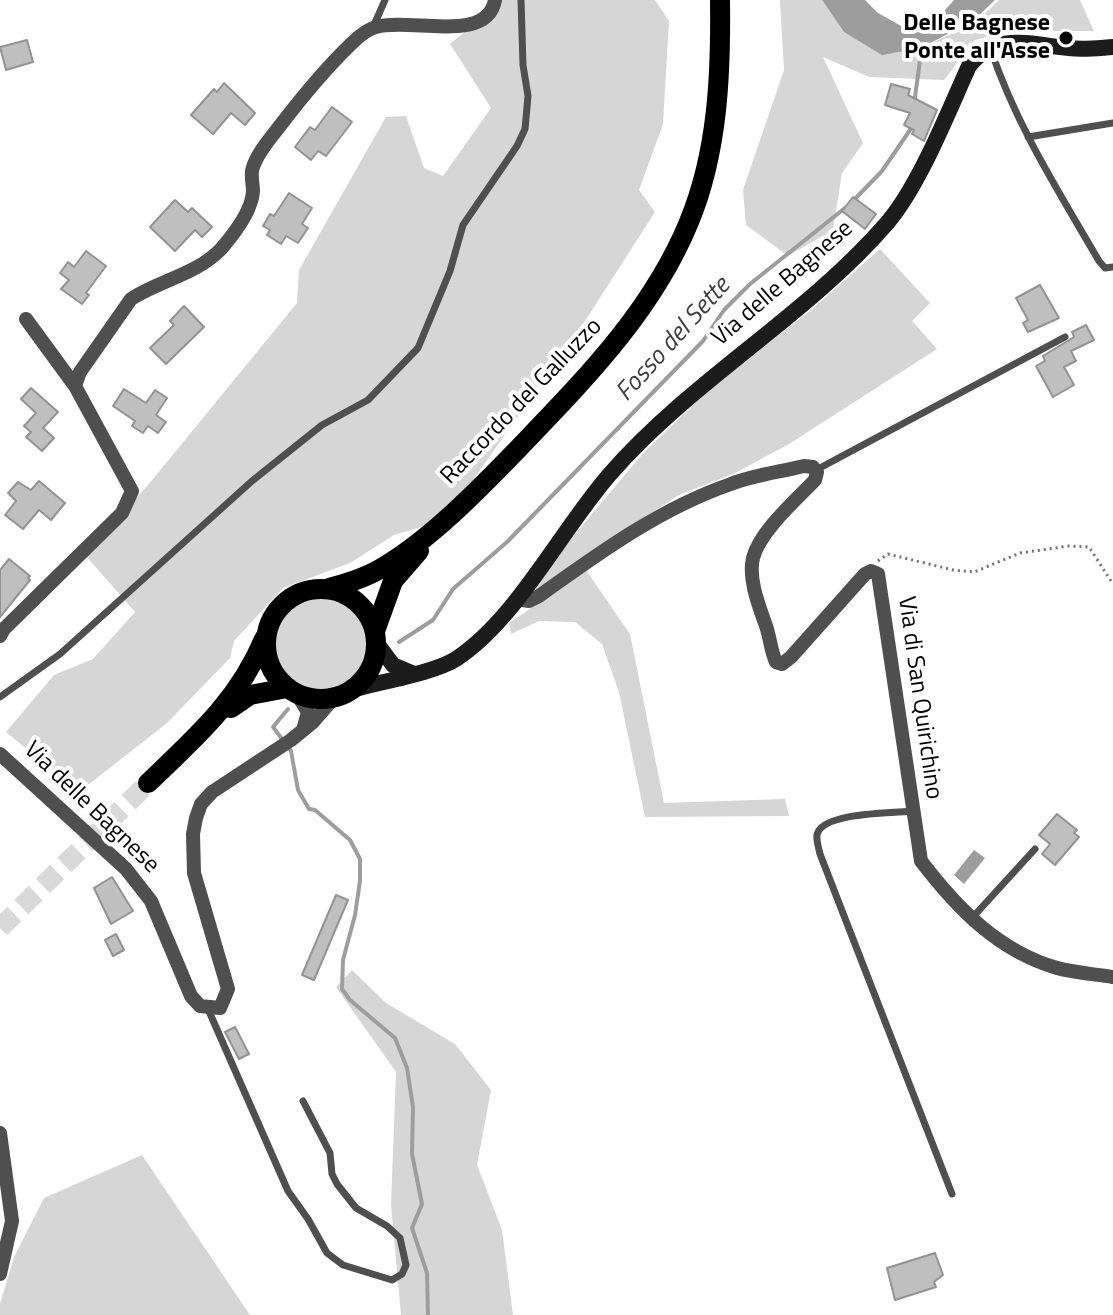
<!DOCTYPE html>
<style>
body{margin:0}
canvas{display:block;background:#fff}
</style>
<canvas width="1113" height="1315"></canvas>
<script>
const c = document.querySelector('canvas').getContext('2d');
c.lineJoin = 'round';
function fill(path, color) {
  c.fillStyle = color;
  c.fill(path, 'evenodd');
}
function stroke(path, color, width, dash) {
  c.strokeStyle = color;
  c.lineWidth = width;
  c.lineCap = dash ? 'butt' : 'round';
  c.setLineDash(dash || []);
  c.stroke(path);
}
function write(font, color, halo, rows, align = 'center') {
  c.font = font + ' "Titillium Web",sans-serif';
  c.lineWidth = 8;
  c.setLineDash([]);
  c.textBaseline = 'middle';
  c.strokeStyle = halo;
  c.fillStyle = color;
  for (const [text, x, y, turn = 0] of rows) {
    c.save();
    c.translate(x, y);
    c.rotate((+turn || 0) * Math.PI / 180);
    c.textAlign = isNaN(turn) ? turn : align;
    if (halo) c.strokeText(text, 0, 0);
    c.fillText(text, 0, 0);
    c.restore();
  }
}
const green = new Path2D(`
 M499 0H655L669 21 663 124 639 190 655 212 587 318 445 520 394 535 350 563 283 588 234 641 230 658 167 723 79 792 6 732 54 675 93 659 135 612 86 556 153 479 297 303 299 270 386 117 406 116 424 168 443 176 491 108 450 44 500 3Z
 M780 0H822L844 32 921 48 975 23 999 0H1080L1094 31H1008L975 40 944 80 869 77 823 57 863 143 842 173 833 230 788 256 746 225 743 190 784 70Z
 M880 249 930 303 912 321 937 349 789 444 735 473 679 495 585 556 588 573 630 634 664 803 785 799 789 816 645 817 619 692 602 644 575 622 539 621 511 634 509 623 530 609 539 577 645 451 709 390 811 310Z
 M275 644a46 46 0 1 1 92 0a46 46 0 1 1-92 0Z
 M352 970 386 1003 455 1044 491 1090 477 1165 502 1230 513 1315H401L391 1205 396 1072 336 987Z
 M142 1155 250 1315H0V1304L14 1257 44 1198Z`);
const water = new Path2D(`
 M822 0H865L878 13 912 32 936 20 954 0H995L974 20 921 48 882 55 844 32Z
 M974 850 985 858 964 884 954 875Z`);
const stream = new Path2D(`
 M914 104 921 53 917 47
 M852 202 882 171 910 130 911 125
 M399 642 433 620 453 589 507 542 703 341 724 310 750 284 845 208
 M288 709 273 727 291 751 298 790 309 809 315 810 350 840 360 859V881L355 915 343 960 342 989 350 1000 395 1038 407 1068 413 1107 412 1154 422 1204 412 1228 427 1273 428 1315`);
const building = new Path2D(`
 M27 40 33 62 6 70 0 47Z
 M224 83 255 113 245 125 231 113 213 134 191 115 214 89 217 92Z
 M891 84 910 89 908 95 937 110 924 141 912 134 914 130 904 125 910 113 885 105Z
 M332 107 352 122 326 156 318 151 311 160 295 147 310 127 315 130Z
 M289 193 312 208 302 224 308 228 298 243 286 236 281 244 267 235 270 230 263 226 270 214 274 216Z
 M853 197 876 214 865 229 842 211Z
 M175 200 188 212 192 208 212 227 202 237 195 230 175 251 150 227Z
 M86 251 106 266 86 293 89 295 82 304 61 289 69 280 60 273 68 262 74 267Z
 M1040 285 1059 318 1028 332 1023 323 1028 320 1016 298Z
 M184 306 204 327 166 364 150 348 174 325 170 321Z
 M1086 325 1094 340 1071 351 1076 361 1064 367 1074 385 1053 397 1036 366 1045 361 1043 356 1074 337 1072 332Z
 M31 388 58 412 43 428 54 438 42 451 26 437 31 432 24 426 36 413 21 399Z
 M124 389 146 403 155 390 167 398 156 415 166 422 158 433 148 426 143 433 132 426 135 421 113 406Z
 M39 481 65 503 51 520 39 510 23 529 5 515 16 501 8 493 18 482 31 490Z
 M9 559 30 576 28 578 30 580 0 617V570Z
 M1057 814 1077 830 1074 833 1079 837 1055 865 1042 854 1050 844 1039 835Z
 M112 877 133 911 111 924 94 888Z
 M336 895 348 900 314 980 302 975Z
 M116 934 124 950 113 956 105 940Z
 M235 1027 249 1054 239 1059 225 1032Z
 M935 1253 943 1275 934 1282 936 1287 895 1300 887 1268Z`);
const primaryTunnel = new Path2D(`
 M0 928 148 783`);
const path = new Path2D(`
 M878 561 888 554 953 570 974 572 1020 553 1069 546 1089 547 1113 584`);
const lane = new Path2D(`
 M374 25 385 0
 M991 50C1016 125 1059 192 1099 261L1105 268 1113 267
 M1028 137 1113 123
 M816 470 1065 337
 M0 697 60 654 252 481 322 425 368 400 418 348 450 271 463 225 517 146 525 129 528 96 523 65 521 0
 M913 811C893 813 821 812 817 835 816 840 819 849 820 854L952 1194
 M972 918 1035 849
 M208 1009 288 1191 308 1219 327 1253 343 1265 392 1280 402 1274 406 1265 400 1238 387 1226 356 1208 337 1184 332 1174 330 1153 303 1101`);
const street = new Path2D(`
 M26 319 75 386
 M517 599 529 601 539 596C599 553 661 508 731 484 754 475 780 472 804 466L813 467 817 472 815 480C796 500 760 531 753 558 748 579 759 606 766 626 770 637 771 652 776 662L782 664 791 657 865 574 871 571 878 574 921 861C957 908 998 951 1057 968 1075 973 1095 974 1113 977
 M0 636 4 629 122 513 132 491 75 386 80 372 131 299C160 280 196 275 221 249 234 234 252 211 253 191 253 183 250 174 253 167 258 152 270 139 279 127 302 97 324 70 351 44 357 38 367 29 376 27 409 17 487 45 495 0
 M297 694 308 712 303 730
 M0 754 126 869 151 901 191 996 200 1006 220 1008 228 989 194 873 193 834 196 818 201 804 212 792 291 740 313 722 334 698
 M0 1133 12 1221 0 1274`);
const secondary = new Path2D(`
 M378 645 393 665 412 673
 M352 690C379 682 434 673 456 659 517 619 561 530 610 474 693 379 806 317 888 222 920 184 948 112 969 66 997 31 1030 45 1069 48 1083 50 1098 48 1113 47`);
const primary = new Path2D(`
 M329 588C349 583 368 577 385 566 433 537 479 489 518 449 584 380 652 312 689 222 718 152 721 74 720 0
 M266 644a55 55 0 1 1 110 0a55 55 0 1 1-110 0Z
 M375 631 393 581 419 551
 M231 708 250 695 287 688
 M148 783C195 738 238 701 264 639`);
const markers = [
 [1066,38,8,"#000"]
];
const poiNames = [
 ["Delle Bagnese",1050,24],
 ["Ponte all'Asse",1050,52]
];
const streetNames = [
 ["Via delle Bagnese",783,284,-41],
 ["Raccordo del Galluzzo",522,402,-46],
 ["Via di San Quirichino",919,698,82],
 ["Via delle Bagnese",91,808,44]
];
const waterNames = [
 ["Fosso del Sette",674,340,-48]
];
fill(green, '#d6d6d6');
fill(water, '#9d9d9d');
stroke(stream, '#9d9d9d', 4);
fill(building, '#bfbfbf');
stroke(building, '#939393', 2);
stroke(primaryTunnel, '#d9d9d9', 20, [20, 10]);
stroke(path, '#717171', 3, [2, 4]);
stroke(lane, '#4f4f4f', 7);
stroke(street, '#4f4f4f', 14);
stroke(secondary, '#1c1c1c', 16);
stroke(primary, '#000', 20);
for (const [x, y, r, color] of markers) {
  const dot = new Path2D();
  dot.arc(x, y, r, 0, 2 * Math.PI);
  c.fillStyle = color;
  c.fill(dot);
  stroke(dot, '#fff', 3);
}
write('bold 24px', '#000', '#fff', poiNames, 'right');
write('24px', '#000', '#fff', streetNames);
write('italic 26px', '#3e3e3e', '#fff', waterNames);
</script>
